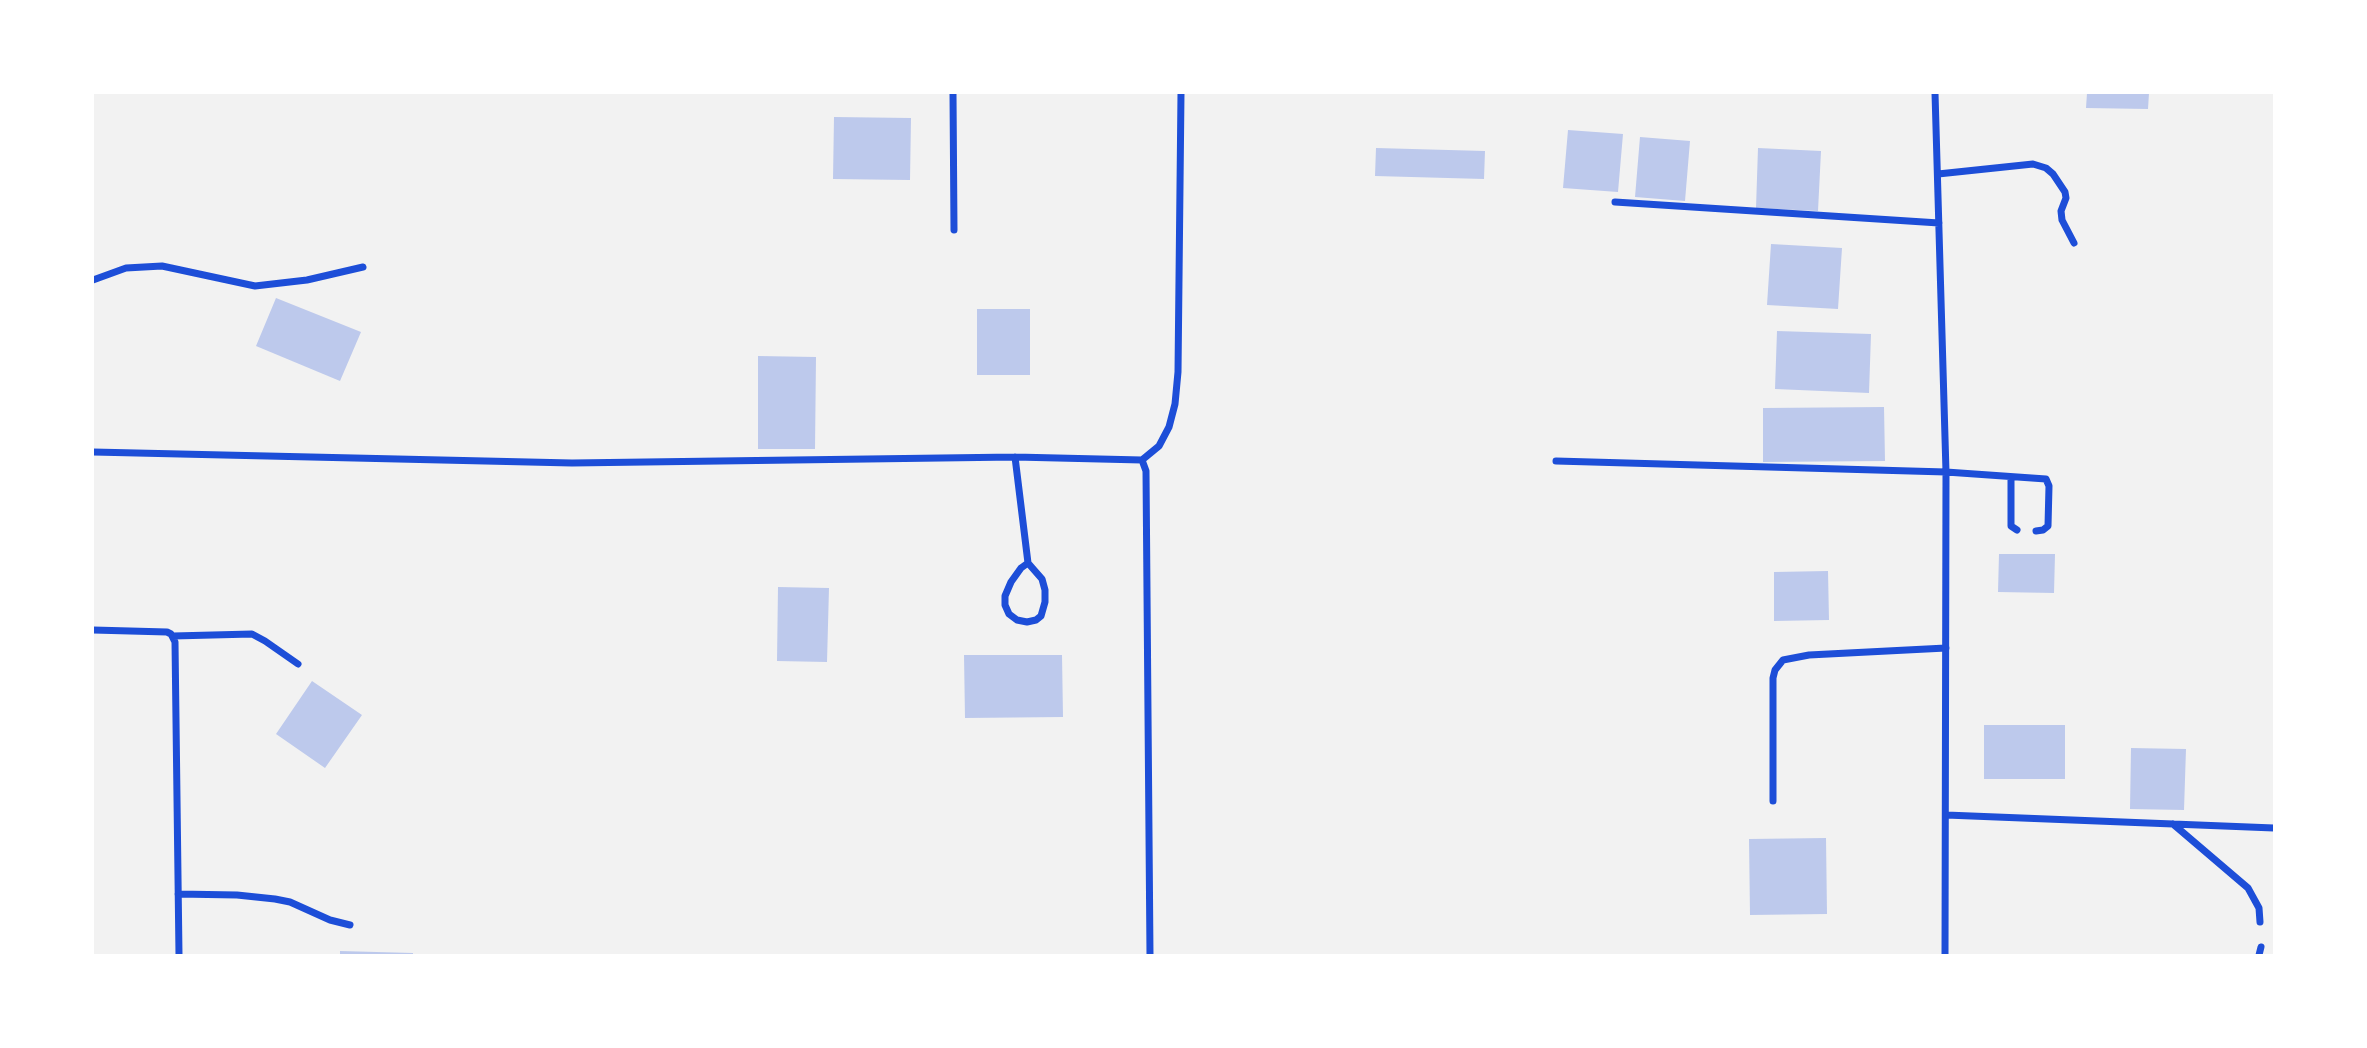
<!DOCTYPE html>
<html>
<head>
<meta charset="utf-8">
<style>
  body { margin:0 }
  #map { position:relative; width:2367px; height:1048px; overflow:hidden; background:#f2f2f2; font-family:"Golos Text",sans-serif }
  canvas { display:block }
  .frame { position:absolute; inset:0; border:94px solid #fff; pointer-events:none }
</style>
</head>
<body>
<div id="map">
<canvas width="2367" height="1048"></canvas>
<div class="frame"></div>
</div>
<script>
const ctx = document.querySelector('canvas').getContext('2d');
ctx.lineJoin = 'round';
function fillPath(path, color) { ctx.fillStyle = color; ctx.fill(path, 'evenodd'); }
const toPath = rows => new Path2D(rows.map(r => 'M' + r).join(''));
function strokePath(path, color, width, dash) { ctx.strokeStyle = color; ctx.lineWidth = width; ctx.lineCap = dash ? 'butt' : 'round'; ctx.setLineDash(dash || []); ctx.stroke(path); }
const building = toPath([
  [2087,93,2149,93,2148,109,2086,108],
  [834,117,911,118,910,180,833,179],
  [1568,130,1623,134,1618,192,1563,188],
  [1640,137,1690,141,1685,201,1635,197],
  [1376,148,1485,151,1484,179,1375,176],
  [1758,148,1821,151,1818,211,1756,208],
  [1771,244,1842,248,1838,309,1767,305],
  [276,298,361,332,340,381,256,346],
  [977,309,1030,309,1030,375,977,375],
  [1777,331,1871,334,1869,393,1775,389],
  [758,356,816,357,815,449,758,449],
  [1884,407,1885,461,1763,462,1763,408],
  [1999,554,2055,554,2054,593,1998,592],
  [1828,571,1829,620,1774,621,1774,572],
  [778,587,829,588,827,662,777,661],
  [964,655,1062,655,1063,717,965,718],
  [312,681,362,715,325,768,276,734],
  [1984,725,2065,725,2065,779,1984,779],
  [2131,748,2186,749,2184,810,2130,809],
  [1826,838,1827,914,1750,915,1749,839],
  [340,951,413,953,413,955,340,955]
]);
const minor = toPath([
  [953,93,954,230],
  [1935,93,1946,472,1945,955],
  [1938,174,2033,164,2046,168,2053,174,2065,192,2066,198,2061,211,2062,220,2074,243],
  [1615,202,1939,223],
  [93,280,126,268,162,266,255,286,307,280,363,267],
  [93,452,572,463,1015,457,1142,460,1159,446,1169,427,1175,404,1178,372,1181,93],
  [1015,457,1028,563,1042,579,1045,590,1045,602,1041,616,1036,620,1027,622,1017,620,1009,614,1005,605,1005,596,1011,582,1021,568,1028,563],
  [1142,460,1146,471,1150,955],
  [1556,461,1946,472,2046,479,2049,486,2048,526,2043,530,2036,531],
  [2011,477,2011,526,2017,530],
  [93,630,167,632,171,634,175,642,179,955],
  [173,636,252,634,265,641,298,664],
  [1773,801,1773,678,1775,670,1783,660,1809,655,1946,648],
  [1946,815,2274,828],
  [2173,824,2248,888,2259,908,2260,922],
  [178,894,237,895,275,899,290,902,330,920,350,925],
  [2259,955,2261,947]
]);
fillPath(building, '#bdc9ec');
strokePath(minor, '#1d4ed8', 7);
</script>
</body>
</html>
